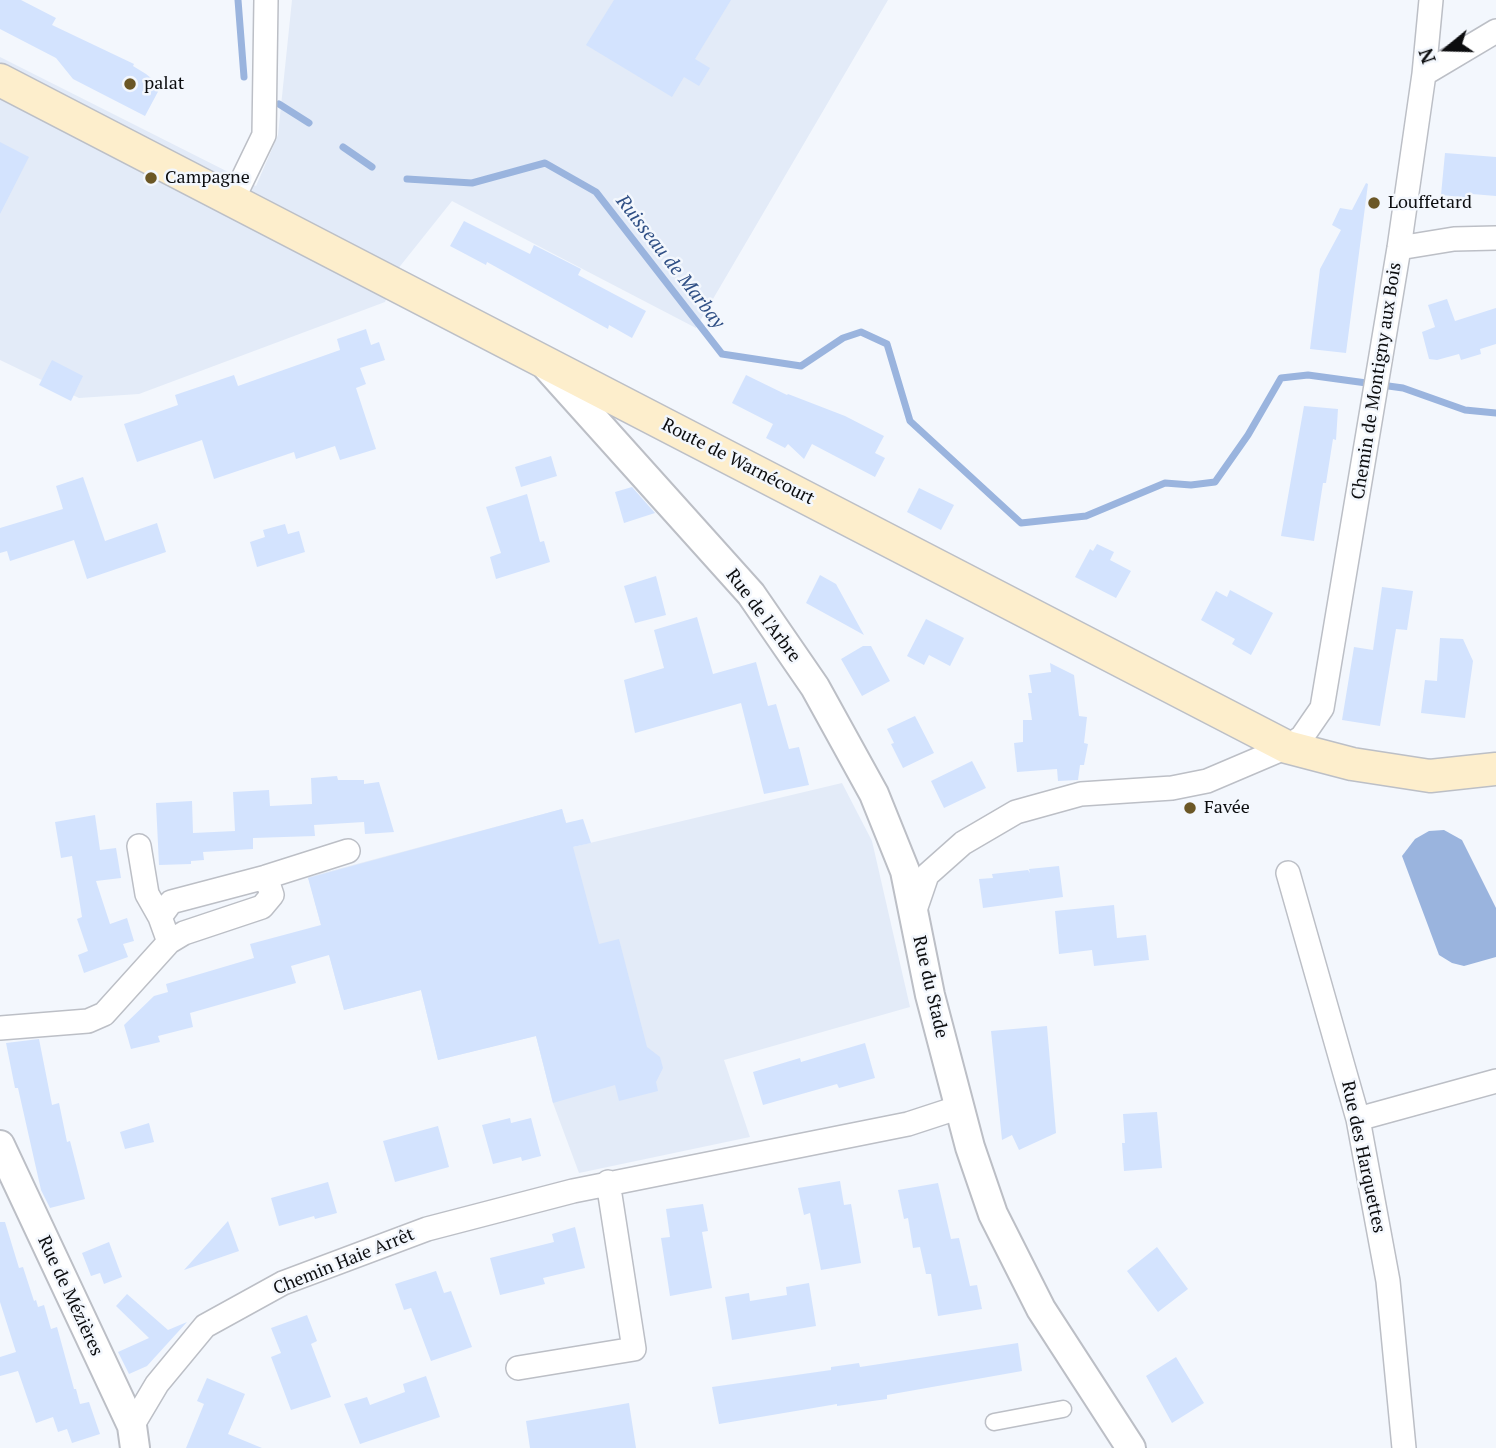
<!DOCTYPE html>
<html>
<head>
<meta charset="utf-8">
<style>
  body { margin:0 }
  #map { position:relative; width:1496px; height:1448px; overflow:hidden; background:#f3f7fd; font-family:"PT Serif",serif }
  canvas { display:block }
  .north { position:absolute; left:1412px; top:14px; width:70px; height:70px; -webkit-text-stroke:5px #f3f7fd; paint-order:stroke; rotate:251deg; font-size:19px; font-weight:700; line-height:28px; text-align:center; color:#0c0d0f }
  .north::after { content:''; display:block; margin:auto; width:24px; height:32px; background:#0c0d0f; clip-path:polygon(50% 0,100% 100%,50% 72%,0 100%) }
</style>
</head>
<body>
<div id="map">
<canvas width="1496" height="1448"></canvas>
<div class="north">N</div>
</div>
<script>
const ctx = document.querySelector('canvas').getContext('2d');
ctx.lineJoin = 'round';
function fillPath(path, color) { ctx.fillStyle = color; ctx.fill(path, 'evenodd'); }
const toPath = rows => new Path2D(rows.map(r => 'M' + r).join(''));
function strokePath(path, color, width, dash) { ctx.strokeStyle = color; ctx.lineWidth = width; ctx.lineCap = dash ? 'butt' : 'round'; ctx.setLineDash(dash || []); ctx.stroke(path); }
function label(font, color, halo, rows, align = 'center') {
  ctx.font = font + ' "PT Serif",serif'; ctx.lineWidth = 5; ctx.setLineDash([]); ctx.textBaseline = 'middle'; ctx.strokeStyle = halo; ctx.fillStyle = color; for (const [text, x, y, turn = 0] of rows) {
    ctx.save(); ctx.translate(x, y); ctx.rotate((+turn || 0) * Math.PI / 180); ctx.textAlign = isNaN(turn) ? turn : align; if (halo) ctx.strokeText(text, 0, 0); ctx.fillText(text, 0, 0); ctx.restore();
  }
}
const built = toPath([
  [292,0,888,0,696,328,452,201,397,270,385,302,139,394,79,398,0,360,0,57,256,186,278,135],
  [842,783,872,841,910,1007,724,1060,750,1137,579,1173,553,1103,536,1036,438,1060,421,990,344,1010,308,877,562,809,573,847]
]);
const water = toPath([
  [1444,830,1462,840,1496,908,1496,957,1464,966,1452,963,1439,955,1402,856,1415,839,1429,831]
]);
const stream = toPath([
  [238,0,244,77],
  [279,104,309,123],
  [343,147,372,167],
  [407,179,472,183,545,163,596,192,722,354,801,366,843,338,861,332,887,344,910,421,1021,523,1086,516,1165,483,1191,485,1215,482,1248,435,1281,378,1308,375,1403,388,1465,410,1496,413]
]);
const building = toPath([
  [0,0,21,0,56,18,52,25,134,64,133,66,146,74,161,86,145,116,73,79,56,58,0,29],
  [614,0,731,0,695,59,710,68,699,86,684,77,672,97,586,45],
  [0,142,29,157,0,214],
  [1445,153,1496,157,1496,196,1472,194,1472,198,1441,195],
  [1366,183,1368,184,1346,353,1310,349,1320,269,1341,230,1332,225,1340,208,1352,210],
  [464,221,530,254,534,245,581,269,578,275,646,311,632,338,609,325,608,329,487,262,486,265,450,246],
  [1447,299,1455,321,1496,308,1496,344,1480,349,1481,354,1461,360,1459,354,1437,360,1429,359,1422,332,1435,327,1428,305],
  [366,329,371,345,379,342,385,360,360,368,366,384,356,388,376,449,340,460,335,446,296,459,294,452,214,479,202,440,137,462,124,424,178,405,175,395,234,375,238,386,340,350,337,339],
  [52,360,83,376,71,401,39,385],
  [746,375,787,395,788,394,845,416,884,436,875,453,885,458,875,477,812,444,804,459,788,444,785,448,766,438,773,424,732,403],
  [1304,406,1338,409,1336,440,1333,439,1326,483,1323,483,1314,541,1281,536],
  [551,456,557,476,521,487,515,467],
  [83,477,105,541,157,523,166,552,87,579,74,540,10,561,7,551,0,553,0,528,63,509,56,486],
  [632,487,655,513,624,523,615,492],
  [919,488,954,505,941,530,907,512],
  [527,494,540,542,544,541,550,562,496,579,490,557,501,553,486,507],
  [285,524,288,534,299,531,305,552,257,567,250,542,265,537,263,530],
  [1097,544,1114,552,1110,560,1131,571,1116,598,1075,577,1090,549,1093,551],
  [820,575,836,584,864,635,806,603],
  [656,576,666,615,635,623,624,586],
  [1382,587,1413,591,1407,630,1396,629,1380,726,1342,720,1354,647,1373,650],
  [1230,590,1273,613,1251,655,1232,644,1235,639,1201,620,1216,591,1227,597],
  [697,617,713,674,756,662,768,706,776,704,789,749,799,747,809,785,764,794,741,703,635,733,624,680,664,668,654,630],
  [926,619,964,638,950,666,929,655,924,665,907,656],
  [1440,638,1463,639,1473,661,1465,718,1421,713,1425,680,1437,681],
  [863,646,871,646,890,681,862,696,841,659],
  [1050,663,1074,675,1079,716,1087,717,1084,743,1088,744,1084,765,1080,765,1078,780,1058,781,1057,769,1017,772,1014,743,1023,742,1023,720,1032,720,1028,693,1032,693,1029,675,1051,672],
  [915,716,934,753,903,768,891,744,894,743,887,729],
  [972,761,986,788,944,808,931,781],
  [337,776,338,780,364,780,364,784,379,782,394,832,365,834,364,822,314,825,315,836,253,838,253,849,203,852,204,860,191,861,191,864,159,865,156,803,192,801,193,833,235,831,233,792,269,790,270,806,312,804,311,778],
  [562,809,566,823,583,819,591,843,573,847,599,944,619,939,647,1047,660,1057,663,1068,656,1082,658,1091,619,1101,615,1085,553,1103,536,1036,438,1060,421,990,344,1010,329,955,291,966,296,983,190,1013,193,1027,158,1036,160,1042,131,1049,124,1025,154,996,168,992,166,984,254,958,250,944,321,925,308,878],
  [95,815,100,850,116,848,121,878,96,881,110,924,127,918,134,941,123,944,128,957,84,973,78,955,88,951,77,919,82,917,72,856,61,858,55,822],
  [1059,866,1063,897,983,908,979,879,993,878,992,874,1028,870,1030,873,1029,869],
  [1114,905,1117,938,1146,935,1149,960,1094,966,1092,950,1059,954,1055,911],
  [1047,1026,1056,1133,1019,1150,1012,1135,1002,1140,991,1031],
  [39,1039,52,1105,59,1103,67,1142,70,1141,85,1199,50,1208,41,1190,18,1088,15,1088,6,1043],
  [865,1043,875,1078,839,1088,837,1084,763,1105,753,1072,800,1058,801,1062],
  [1157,1112,1162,1168,1124,1171,1122,1143,1125,1143,1123,1114],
  [510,1118,511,1123,531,1118,541,1156,522,1161,521,1157,493,1164,482,1125],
  [149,1123,154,1142,125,1149,120,1132],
  [438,1126,449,1167,395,1182,383,1141],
  [840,1181,844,1205,851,1204,861,1263,821,1270,810,1213,804,1215,798,1188],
  [328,1182,337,1213,315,1219,314,1216,279,1226,271,1198],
  [938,1183,951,1239,959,1238,970,1286,977,1285,982,1309,938,1316,931,1274,926,1274,920,1247,913,1248,908,1218,904,1219,898,1190],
  [703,1204,708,1231,702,1232,712,1288,670,1296,661,1238,670,1237,666,1209],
  [228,1221,239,1251,184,1270],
  [0,1222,5,1222,19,1268,23,1267,34,1301,36,1300,38,1307,44,1305,51,1329,57,1327,74,1389,76,1389,80,1404,89,1402,100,1434,72,1443,67,1429,58,1432,53,1417,36,1423,18,1371,0,1376,0,1357,16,1352,0,1302],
  [575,1227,585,1268,543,1278,545,1284,500,1295,490,1258,554,1242,552,1234],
  [109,1242,122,1277,104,1284,100,1273,91,1276,82,1253],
  [1157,1247,1188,1289,1158,1312,1127,1271],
  [436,1271,444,1293,451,1291,472,1347,431,1361,411,1308,404,1310,395,1284],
  [809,1283,816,1326,732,1340,725,1297,749,1293,750,1301,787,1295,786,1287],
  [127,1294,168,1330,187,1322,147,1366,129,1374,118,1352,149,1338,116,1306],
  [307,1315,317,1341,311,1344,331,1397,291,1410,271,1357,281,1353,271,1328],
  [1018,1343,1022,1371,887,1395,887,1399,837,1406,837,1404,719,1424,712,1387,831,1370,831,1367,859,1363,860,1367],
  [1176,1357,1204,1403,1172,1423,1146,1376],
  [426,1376,440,1417,360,1444,344,1404,367,1397,370,1405,405,1392,403,1384],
  [207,1378,245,1394,228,1434,262,1448,186,1448,204,1404,197,1401],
  [629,1403,636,1448,530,1448,526,1421]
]);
const pedestrian = toPath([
  [994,1422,1063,1409]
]);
const minor = toPath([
  [1424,74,1496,31],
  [232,201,264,135,266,0],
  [1399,248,1454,239,1496,238],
  [139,846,147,894,160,917],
  [1288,873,1358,1119,1388,1281,1404,1448],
  [914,913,927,875,963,843,1016,812,1081,794,1172,788,1207,781,1287,747,1302,737,1322,708,1399,248,1424,74,1431,0],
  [169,942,160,917,171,902,266,877,348,851],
  [0,1028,88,1021,104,1014,169,942,184,933,262,907,272,895,266,877],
  [1358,1119,1496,1081],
  [518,1368,634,1349,608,1182],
  [132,1426,157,1384,205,1326,283,1283,427,1229,573,1191,908,1124,960,1107]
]);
const tertiary = toPath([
  [547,367,751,594,815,687,874,794,905,871,930,995,970,1147,993,1214,1041,1309,1131,1448],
  [0,1145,132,1426,135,1448]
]);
const secondary = toPath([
  [0,80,1287,747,1352,764,1430,776,1496,769]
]);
const markers = [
  [130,84,7,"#6b5726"],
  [151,178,7,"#6b5726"],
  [1374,203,7,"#6b5726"],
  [1190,808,7,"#6b5726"]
];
const poiNames = [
  ["palat",144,84],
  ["Campagne",165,178],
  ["Louffetard",1388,203],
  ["Favée",1204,808]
];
const streetNames = [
  ["Chemin de Montigny aux Bois",1377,381,-81],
  ["Route de Warnécourt",738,462,27],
  ["Rue de l'Arbre",763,616,53],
  ["Rue du Stade",930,987,77],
  ["Rue des Harquettes",1363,1157,78],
  ["Chemin Haie Arrêt",344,1262,-22],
  ["Rue de Mézières",70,1296,65]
];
const waterNames = [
  ["Ruisseau de Marbay",670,262,52]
];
fillPath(built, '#e3ebf8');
fillPath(water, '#9ab4de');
strokePath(stream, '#9ab4de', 7);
fillPath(building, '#d3e3fe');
strokePath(pedestrian, '#bcbfc6', 19);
strokePath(minor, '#bcbfc6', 26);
strokePath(tertiary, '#bcbfc6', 32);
strokePath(secondary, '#bcbfc6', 35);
strokePath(pedestrian, '#fff', 16);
strokePath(minor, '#fff', 23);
strokePath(tertiary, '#fff', 28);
strokePath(secondary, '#fdeecc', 32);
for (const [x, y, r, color] of markers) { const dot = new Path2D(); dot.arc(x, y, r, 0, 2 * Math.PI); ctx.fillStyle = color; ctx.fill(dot); strokePath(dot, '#f3f7fd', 2.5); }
label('18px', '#0c0d0f', '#f3f7fd', poiNames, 'left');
label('18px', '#0c0d0f', '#f3f7fd', streetNames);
label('italic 19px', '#2e4e84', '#f3f7fd', waterNames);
</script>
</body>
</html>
